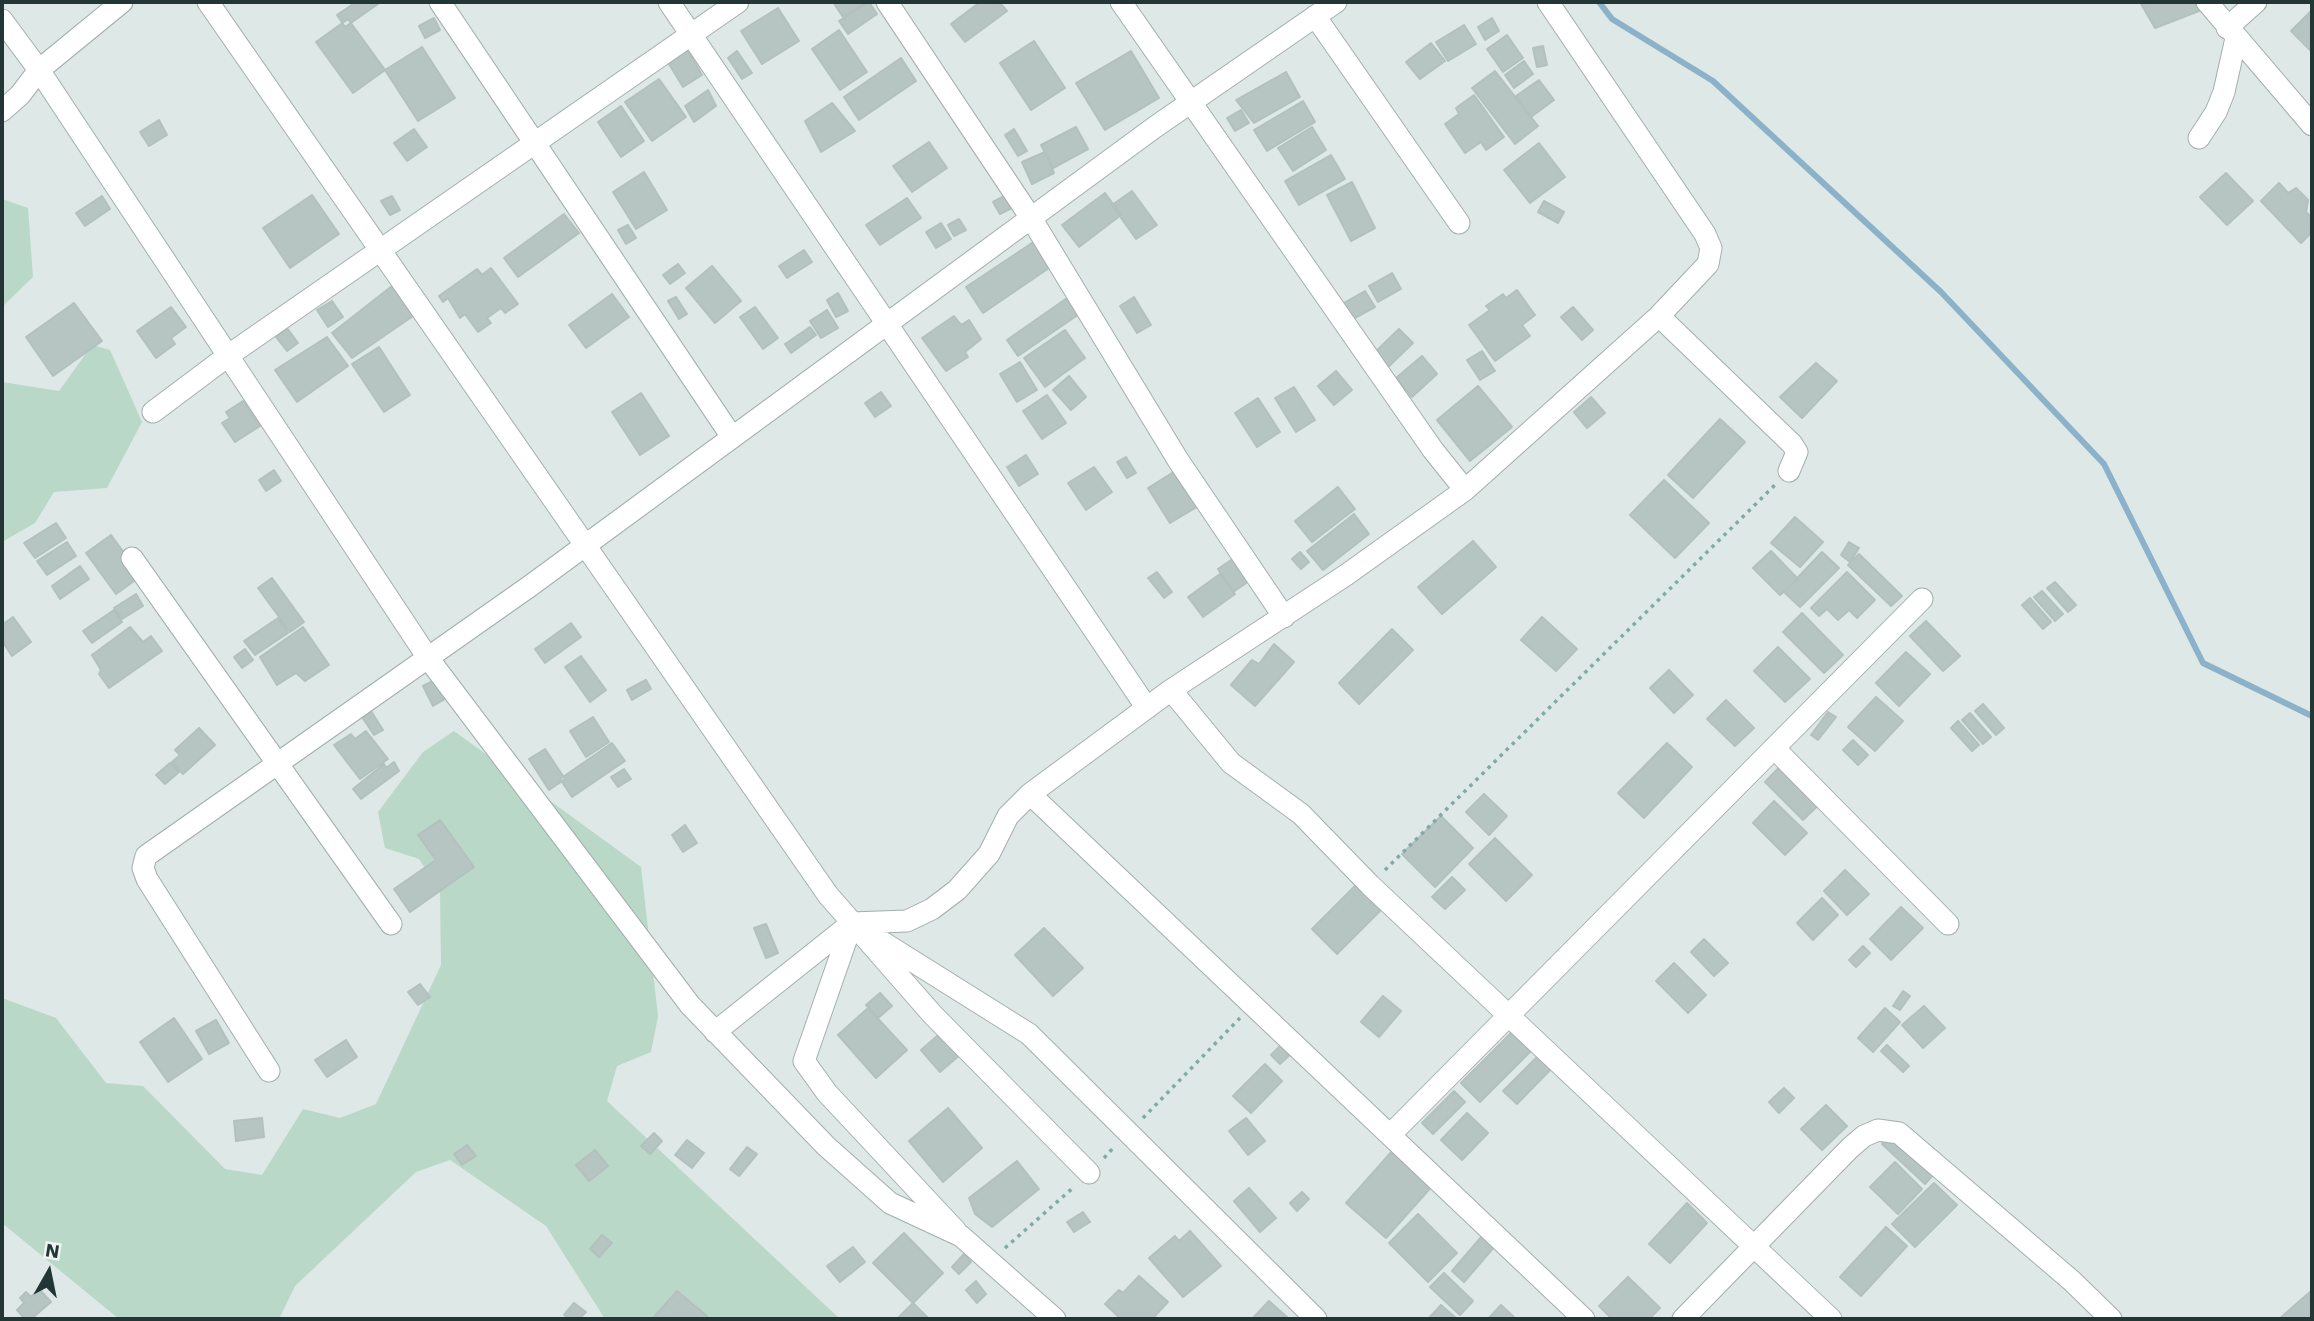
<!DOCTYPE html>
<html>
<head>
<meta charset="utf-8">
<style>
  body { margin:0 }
  #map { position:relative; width:2314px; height:1321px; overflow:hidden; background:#dee8e6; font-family:"Work Sans",sans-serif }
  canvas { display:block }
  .frame { position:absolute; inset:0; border:4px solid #213635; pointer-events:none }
  .north { position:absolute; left:14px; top:1237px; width:70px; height:70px; -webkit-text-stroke:5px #eef5f3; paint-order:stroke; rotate:9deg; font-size:19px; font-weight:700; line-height:28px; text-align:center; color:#213635 }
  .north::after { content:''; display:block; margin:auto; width:24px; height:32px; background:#213635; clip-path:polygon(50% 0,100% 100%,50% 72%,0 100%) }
</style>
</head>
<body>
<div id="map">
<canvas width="2314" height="1321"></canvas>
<div class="frame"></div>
<div class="north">N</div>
</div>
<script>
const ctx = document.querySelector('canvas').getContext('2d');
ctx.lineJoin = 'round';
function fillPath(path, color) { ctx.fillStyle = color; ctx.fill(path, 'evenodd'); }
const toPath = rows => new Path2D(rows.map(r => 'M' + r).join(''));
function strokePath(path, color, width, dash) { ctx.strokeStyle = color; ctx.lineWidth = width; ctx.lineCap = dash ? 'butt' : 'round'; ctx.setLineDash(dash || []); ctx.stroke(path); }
const green = toPath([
  [2,199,28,208,33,277,2,307],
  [92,345,110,350,142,422,107,488,54,492,35,523,2,542,2,382,59,391],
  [454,731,641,867,658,1016,651,1052,617,1066,607,1101,840,1319,605,1319,546,1226,450,1160,416,1172,295,1286,279,1319,119,1319,2,1223,2,998,56,1018,106,1083,143,1086,225,1169,262,1175,303,1109,340,1118,376,1104,441,965,440,891,419,859,385,848,378,812,423,752]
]);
const stream = toPath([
  [1599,2,1612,19,1713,81,1941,292,2104,464,2203,663,2312,716]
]);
const building = toPath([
  [356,2,378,4,345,27,337,15,356,2],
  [833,2,863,2,864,4,843,17,833,2],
  [869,2,877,14,848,34,839,21,869,2],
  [980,2,999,2,1007,11,965,42,951,24,980,2],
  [2140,2,2194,2,2199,11,2155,28,2140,2],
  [778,8,799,41,762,64,741,31,778,8],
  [2312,10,2312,50,2311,51,2291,31,2312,10],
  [434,18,440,30,425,38,419,26,434,18],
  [1492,18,1499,31,1485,40,1478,27,1492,18],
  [348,19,385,70,353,93,316,42,348,19],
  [1464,25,1476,44,1448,61,1436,42,1464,25],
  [839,30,867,72,840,90,812,49,839,30],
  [1507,35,1523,58,1503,72,1487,49,1507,35],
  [1034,41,1065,88,1031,110,1000,63,1034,41],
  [1431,43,1445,61,1420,79,1406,62,1431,43],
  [1543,46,1547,65,1537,67,1533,48,1543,46],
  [422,47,455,98,418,121,385,70,422,47],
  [686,47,702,75,683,87,666,59,686,47],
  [737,51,752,73,742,79,728,58,737,51],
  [1131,51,1159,98,1105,130,1076,83,1131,51],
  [901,58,916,81,859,120,844,97,901,58],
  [1524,61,1533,74,1514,88,1505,75,1524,61],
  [1495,71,1538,126,1515,144,1472,88,1495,71],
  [1286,72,1300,97,1254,123,1236,100,1286,72],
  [659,79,686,117,652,141,625,102,659,79],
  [1539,80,1554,100,1531,117,1516,96,1539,80],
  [708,90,716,106,694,122,685,106,708,90],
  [1474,95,1504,137,1486,150,1481,142,1465,153,1445,124,1459,114,1456,108,1474,95],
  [1303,101,1315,122,1267,151,1254,130,1303,101],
  [832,103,855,131,821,152,805,121,832,103],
  [621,106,644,141,621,157,598,122,621,106],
  [1241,110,1249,123,1235,131,1227,118,1241,110],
  [159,120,167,135,149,146,140,132,159,120],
  [1076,127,1088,149,1053,168,1041,145,1076,127],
  [1312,127,1326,150,1293,171,1278,148,1312,127],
  [414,129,427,147,407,161,394,143,414,129],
  [1014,129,1027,151,1018,156,1005,135,1014,129],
  [929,142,947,168,912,192,893,166,929,142],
  [1539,143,1565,177,1530,203,1504,170,1539,143],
  [1045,152,1054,173,1032,184,1022,162,1045,152],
  [1331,155,1345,179,1299,205,1285,181,1331,155],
  [644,172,667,210,636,229,613,192,644,172],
  [2226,173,2253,201,2227,225,2200,197,2226,173],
  [1352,182,1375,228,1351,241,1327,195,1352,182],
  [2279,183,2288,193,2296,188,2308,200,2306,212,2312,218,2312,232,2301,243,2261,201,2279,183],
  [1132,191,1157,225,1136,239,1112,205,1132,191],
  [1010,193,1016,206,1000,214,993,202,1010,193],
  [1105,193,1121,215,1079,247,1062,225,1105,193],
  [312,195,339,234,290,268,263,228,312,195],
  [102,196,110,209,85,226,76,213,102,196],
  [392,196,400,210,390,215,381,201,392,196],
  [907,198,921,218,880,245,866,225,907,198],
  [1544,201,1564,212,1558,223,1538,212,1544,201],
  [564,214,579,233,518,277,504,258,564,214],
  [959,219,966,230,954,236,948,225,959,219],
  [941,223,951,239,936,248,926,232,941,223],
  [628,225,636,238,626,244,618,230,628,225],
  [1035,241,1052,266,983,313,966,287,1035,241],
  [804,250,812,262,787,278,779,266,804,250],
  [678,264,685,273,670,284,663,275,678,264],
  [712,266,741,301,715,323,686,288,712,266],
  [491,268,518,304,505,313,501,308,487,318,491,323,478,332,465,314,460,318,448,298,443,302,439,296,477,269,482,275,491,268],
  [1392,273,1401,289,1378,302,1369,286,1392,273],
  [392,286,413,316,352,358,332,333,392,286],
  [1517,290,1535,315,1522,325,1530,336,1495,361,1469,325,1490,310,1486,306,1503,294,1506,298,1517,290],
  [1365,291,1375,307,1351,320,1342,304,1365,291],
  [838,293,848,311,836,317,827,300,838,293],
  [612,294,629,317,586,348,569,325,612,294],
  [1070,296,1082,312,1018,356,1007,340,1070,296],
  [676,297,687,314,679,319,668,301,676,297],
  [1134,297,1151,325,1137,333,1120,306,1134,297],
  [332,301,343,317,328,327,317,310,332,301],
  [74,303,102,341,53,376,26,337,74,303],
  [171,307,186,327,171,338,175,344,156,358,137,331,171,307],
  [755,307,778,338,763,349,740,317,755,307],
  [1573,307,1593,330,1582,340,1561,317,1573,307],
  [827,310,838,328,821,338,810,321,827,310],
  [954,316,961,325,969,320,981,339,965,352,968,357,946,371,922,338,954,316],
  [810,327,816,335,791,353,785,344,810,327],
  [287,328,298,343,287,351,276,337,287,328],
  [1399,329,1413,343,1384,371,1370,357,1399,329],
  [1065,330,1085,358,1045,387,1024,358,1065,330],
  [327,337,348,366,297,402,275,370,327,337],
  [379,347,410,395,384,412,352,364,379,347],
  [1482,351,1495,371,1480,380,1467,360,1482,351],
  [1422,356,1437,374,1412,397,1396,378,1422,356],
  [1020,362,1037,390,1017,402,1000,374,1020,362],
  [1816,363,1837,381,1802,418,1780,397,1816,363],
  [1336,371,1352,390,1334,405,1318,386,1336,371],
  [1069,376,1086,397,1071,410,1053,390,1069,376],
  [1478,386,1512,427,1470,461,1437,420,1478,386],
  [1294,387,1315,420,1296,432,1275,398,1294,387],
  [881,392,891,406,875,417,865,403,881,392],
  [641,393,669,436,640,455,612,412,641,393],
  [1047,395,1066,423,1042,439,1023,411,1047,395],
  [1591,397,1605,413,1587,428,1574,412,1591,397],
  [1258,398,1280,432,1257,447,1235,413,1258,398],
  [243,401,260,426,235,442,222,423,230,418,226,412,243,401],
  [1720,419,1745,442,1693,498,1668,475,1720,419],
  [1026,455,1038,474,1019,486,1007,467,1026,455],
  [1126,457,1136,473,1127,478,1117,462,1126,457],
  [1094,467,1112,492,1086,510,1068,483,1094,467],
  [1180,468,1202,504,1170,523,1148,488,1180,468],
  [274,470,281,481,266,491,259,480,274,470],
  [1664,480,1709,523,1675,558,1630,515,1664,480],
  [1338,487,1355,509,1312,542,1295,521,1338,487],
  [1354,514,1369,534,1323,570,1307,551,1354,514],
  [1795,517,1823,542,1800,567,1771,543,1795,517],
  [56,523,66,538,35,558,24,543,56,523],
  [111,535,141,576,116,594,86,553,111,535],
  [1473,541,1496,567,1442,614,1418,587,1473,541],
  [67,542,76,556,47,575,37,561,67,542],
  [1849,542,1859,548,1850,562,1841,555,1849,542],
  [1249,548,1264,571,1233,592,1218,569,1249,548],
  [1771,551,1798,579,1780,595,1753,568,1771,551],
  [1300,552,1309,562,1301,569,1292,559,1300,552],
  [1822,552,1839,568,1800,607,1784,592,1822,552],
  [1859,554,1902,596,1891,606,1848,565,1859,554],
  [80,566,89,579,60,599,52,586,80,566],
  [1157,572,1172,592,1164,598,1148,578,1157,572],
  [1847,572,1875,600,1857,618,1849,610,1838,620,1827,609,1819,616,1811,608,1847,572],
  [1220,574,1235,594,1203,617,1188,597,1220,574],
  [272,578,304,622,290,632,258,588,272,578],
  [2055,582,2076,605,2068,612,2047,588,2055,582],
  [2042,591,2063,614,2055,621,2034,597,2042,591],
  [136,594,143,606,122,619,114,608,136,594],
  [2030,598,2051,622,2043,629,2022,605,2030,598],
  [114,610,122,622,92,643,83,631,114,610],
  [1802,613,1843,655,1824,673,1783,632,1802,613],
  [13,617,31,642,12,656,2,641,2,625,13,617],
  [1542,617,1577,649,1556,671,1521,640,1542,617],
  [278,618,288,633,255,655,244,641,278,618],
  [1926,621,1960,656,1943,671,1910,636,1926,621],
  [571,623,581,637,545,663,535,649,571,623],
  [130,627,143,642,151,636,162,651,109,688,99,674,101,670,92,655,130,627],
  [303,627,329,665,305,681,296,673,277,685,260,657,303,627],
  [1392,629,1413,650,1359,704,1339,683,1392,629],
  [1274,644,1294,662,1255,706,1231,685,1252,660,1259,664,1274,644],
  [1778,647,1810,679,1785,702,1754,671,1778,647],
  [245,649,253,660,242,668,234,657,245,649],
  [1906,652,1930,674,1899,706,1876,683,1906,652],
  [581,656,606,690,590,702,565,667,581,656],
  [1669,670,1693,695,1674,713,1650,688,1669,670],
  [435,680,445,699,433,706,423,686,435,680],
  [646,680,651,689,632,700,627,690,646,680],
  [1876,697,1903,721,1875,751,1848,727,1876,697],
  [1726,700,1754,728,1735,746,1707,719,1726,700],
  [1983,704,2004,728,1996,735,1975,711,1983,704],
  [371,711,383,730,374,735,362,717,371,711],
  [1828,712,1836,717,1818,740,1811,735,1828,712],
  [1970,713,1991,737,1983,744,1962,720,1970,713],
  [593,717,609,742,586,757,570,731,593,717],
  [1958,721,1979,745,1972,751,1951,728,1958,721],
  [199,728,215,745,183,774,172,762,180,755,175,750,199,728],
  [366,731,388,759,360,779,334,745,351,734,355,739,366,731],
  [1853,740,1868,755,1858,765,1843,750,1853,740],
  [612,743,625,761,572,797,560,779,612,743],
  [1667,743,1692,767,1644,818,1618,793,1667,743],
  [545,749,565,779,549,790,529,759,545,749],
  [1793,753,1832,792,1803,820,1765,782,1793,753],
  [394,762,399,771,361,799,353,789,384,764,386,768,394,762],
  [170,763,179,772,165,784,156,775,170,763],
  [624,769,631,779,618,787,611,777,624,769],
  [1484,794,1507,816,1489,835,1466,812,1484,794],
  [1774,801,1807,833,1785,855,1753,823,1774,801],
  [1441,816,1473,848,1435,887,1402,854,1441,816],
  [440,820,474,867,410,912,394,889,436,860,418,835,440,820],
  [685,825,697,843,683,852,672,835,685,825],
  [1495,838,1532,875,1506,901,1469,864,1495,838],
  [1845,870,1869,894,1847,915,1824,891,1845,870],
  [1452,877,1465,890,1445,909,1432,897,1452,877],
  [1361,880,1386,905,1337,954,1312,929,1361,880],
  [1822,898,1838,915,1813,940,1797,923,1822,898],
  [1901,907,1923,928,1891,960,1870,939,1901,907],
  [766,924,778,953,766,958,754,928,766,924],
  [1044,928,1083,968,1053,996,1015,955,1044,928],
  [1704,939,1728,963,1714,976,1691,952,1704,939],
  [1863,946,1870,953,1856,967,1849,960,1863,946],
  [1674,963,1706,995,1688,1013,1656,981,1674,963],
  [420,984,430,997,418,1005,408,992,420,984],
  [1903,991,1910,996,1900,1010,1893,1006,1903,991],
  [880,993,892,1006,878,1018,866,1005,880,993],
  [1383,996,1401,1011,1379,1037,1361,1022,1383,996],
  [1924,1006,1945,1028,1923,1048,1902,1025,1924,1006],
  [868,1008,907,1050,876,1078,838,1035,868,1008],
  [1885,1008,1900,1022,1873,1052,1858,1038,1885,1008],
  [174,1018,202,1059,168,1082,140,1042,174,1018],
  [216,1020,229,1043,209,1054,196,1031,216,1020],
  [1515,1029,1534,1048,1480,1102,1461,1083,1515,1029],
  [943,1031,961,1054,940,1072,921,1050,943,1031],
  [346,1040,357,1057,327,1077,315,1060,346,1040],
  [1286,1040,1296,1049,1280,1064,1271,1055,1286,1040],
  [1887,1045,1909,1066,1903,1072,1881,1051,1887,1045],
  [1540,1054,1553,1067,1517,1104,1503,1091,1540,1054],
  [1265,1064,1282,1081,1251,1113,1233,1096,1265,1064],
  [1784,1088,1794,1098,1779,1113,1769,1102,1784,1088],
  [1454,1091,1465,1102,1433,1134,1422,1123,1454,1091],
  [1826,1105,1847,1126,1822,1150,1801,1129,1826,1105],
  [948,1108,982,1148,943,1182,909,1141,948,1108],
  [1467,1113,1488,1133,1462,1160,1441,1140,1467,1113],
  [262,1118,264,1137,236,1141,234,1121,262,1118],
  [1246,1118,1265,1141,1248,1155,1229,1131,1246,1118],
  [1898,1127,1941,1166,1925,1184,1882,1144,1898,1127],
  [654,1133,662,1141,650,1154,641,1146,654,1133],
  [687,1140,704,1153,692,1168,675,1155,687,1140],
  [467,1145,476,1156,462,1165,454,1154,467,1145],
  [747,1147,757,1154,739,1176,730,1169,747,1147],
  [1394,1149,1434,1184,1386,1238,1346,1203,1394,1149],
  [595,1150,608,1166,589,1181,576,1165,595,1150],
  [1017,1161,1039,1189,992,1227,975,1214,969,1198,1017,1161],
  [1895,1162,1922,1189,1898,1214,1870,1187,1895,1162],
  [1934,1183,1957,1205,1915,1247,1892,1224,1934,1183],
  [1249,1188,1276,1218,1260,1232,1234,1201,1249,1188],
  [1302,1192,1309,1199,1297,1211,1290,1203,1302,1192],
  [1687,1203,1707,1223,1670,1263,1649,1244,1687,1203],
  [1083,1212,1090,1222,1074,1232,1067,1222,1083,1212],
  [1418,1214,1457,1253,1428,1282,1389,1243,1418,1214],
  [1886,1227,1907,1246,1861,1296,1840,1277,1886,1227],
  [1190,1231,1221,1266,1183,1297,1149,1258,1175,1236,1179,1241,1190,1231],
  [904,1233,943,1273,913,1303,873,1263,904,1233],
  [602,1235,612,1243,599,1257,590,1249,602,1235],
  [1483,1235,1495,1246,1464,1282,1452,1271,1483,1235],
  [853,1247,865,1262,840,1282,827,1266,853,1247],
  [964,1254,971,1262,959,1274,952,1267,964,1254],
  [1444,1273,1473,1301,1460,1315,1430,1287,1444,1273],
  [1139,1276,1168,1302,1152,1319,1121,1319,1105,1304,1119,1290,1123,1293,1139,1276],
  [1628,1277,1660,1308,1649,1319,1612,1319,1599,1306,1628,1277],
  [976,1281,986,1294,977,1303,966,1290,976,1281],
  [39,1289,51,1302,31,1319,25,1319,17,1310,24,1303,20,1298,26,1292,31,1297,39,1289],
  [677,1291,707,1316,705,1319,654,1317,677,1291],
  [2310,1292,2312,1315,2307,1319,2279,1319,2310,1292],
  [1269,1301,1289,1319,1252,1319,1269,1301],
  [574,1303,586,1312,579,1319,570,1319,564,1315,574,1303],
  [913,1303,929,1319,897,1319,913,1303],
  [1441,1305,1457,1319,1428,1319,1441,1305],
  [1501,1305,1516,1319,1488,1319,1501,1305]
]);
const path = toPath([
  [1385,870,1775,485],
  [1143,1118,1240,1018],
  [1104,1158,1115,1146],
  [1005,1248,1075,1186]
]);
const minor = toPath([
  [208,2,828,895,932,1014,1089,1173],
  [440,2,732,437],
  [669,2,1147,708],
  [887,2,1031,218,1178,460,1284,617],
  [1121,2,1433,450,1465,490],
  [2207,2,2312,125],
  [1315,16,1459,223],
  [2,20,39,70,428,658,690,1005,826,1146,890,1203,961,1236,1055,1319],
  [2227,28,2256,2],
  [2,111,20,95,39,70,122,2],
  [2199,138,2216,112,2224,92,2236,38],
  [1659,316,1792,444,1797,452,1789,471],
  [153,412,229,355,738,2],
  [132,558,391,924],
  [1171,690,1231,763,1301,814,1370,885,1831,1319],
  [1774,748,1948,924],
  [1030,794,1584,1319],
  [715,1032,852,923,907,921,932,909,957,890,989,854,1008,816,1030,794,1171,690,1346,575,1465,490,1659,316,1708,264,1711,248,1705,234,1548,2],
  [269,1071,147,879,143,868,146,856,530,586,1155,127,1336,2],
  [1390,1135,1922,599],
  [956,1231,827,1093,804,1061,852,923,1029,1034,1316,1319],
  [1683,1319,1850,1148,1864,1136,1878,1130,1899,1133,2072,1281,2111,1319]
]);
fillPath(green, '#b9d8c8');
strokePath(stream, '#8bb2c8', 6);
fillPath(building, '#b7c5c2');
strokePath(building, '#b2c1be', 2);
strokePath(minor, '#a2afad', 23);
strokePath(path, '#82a9a5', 3.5, [3.5, 5]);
strokePath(minor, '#fff', 21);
</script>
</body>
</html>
